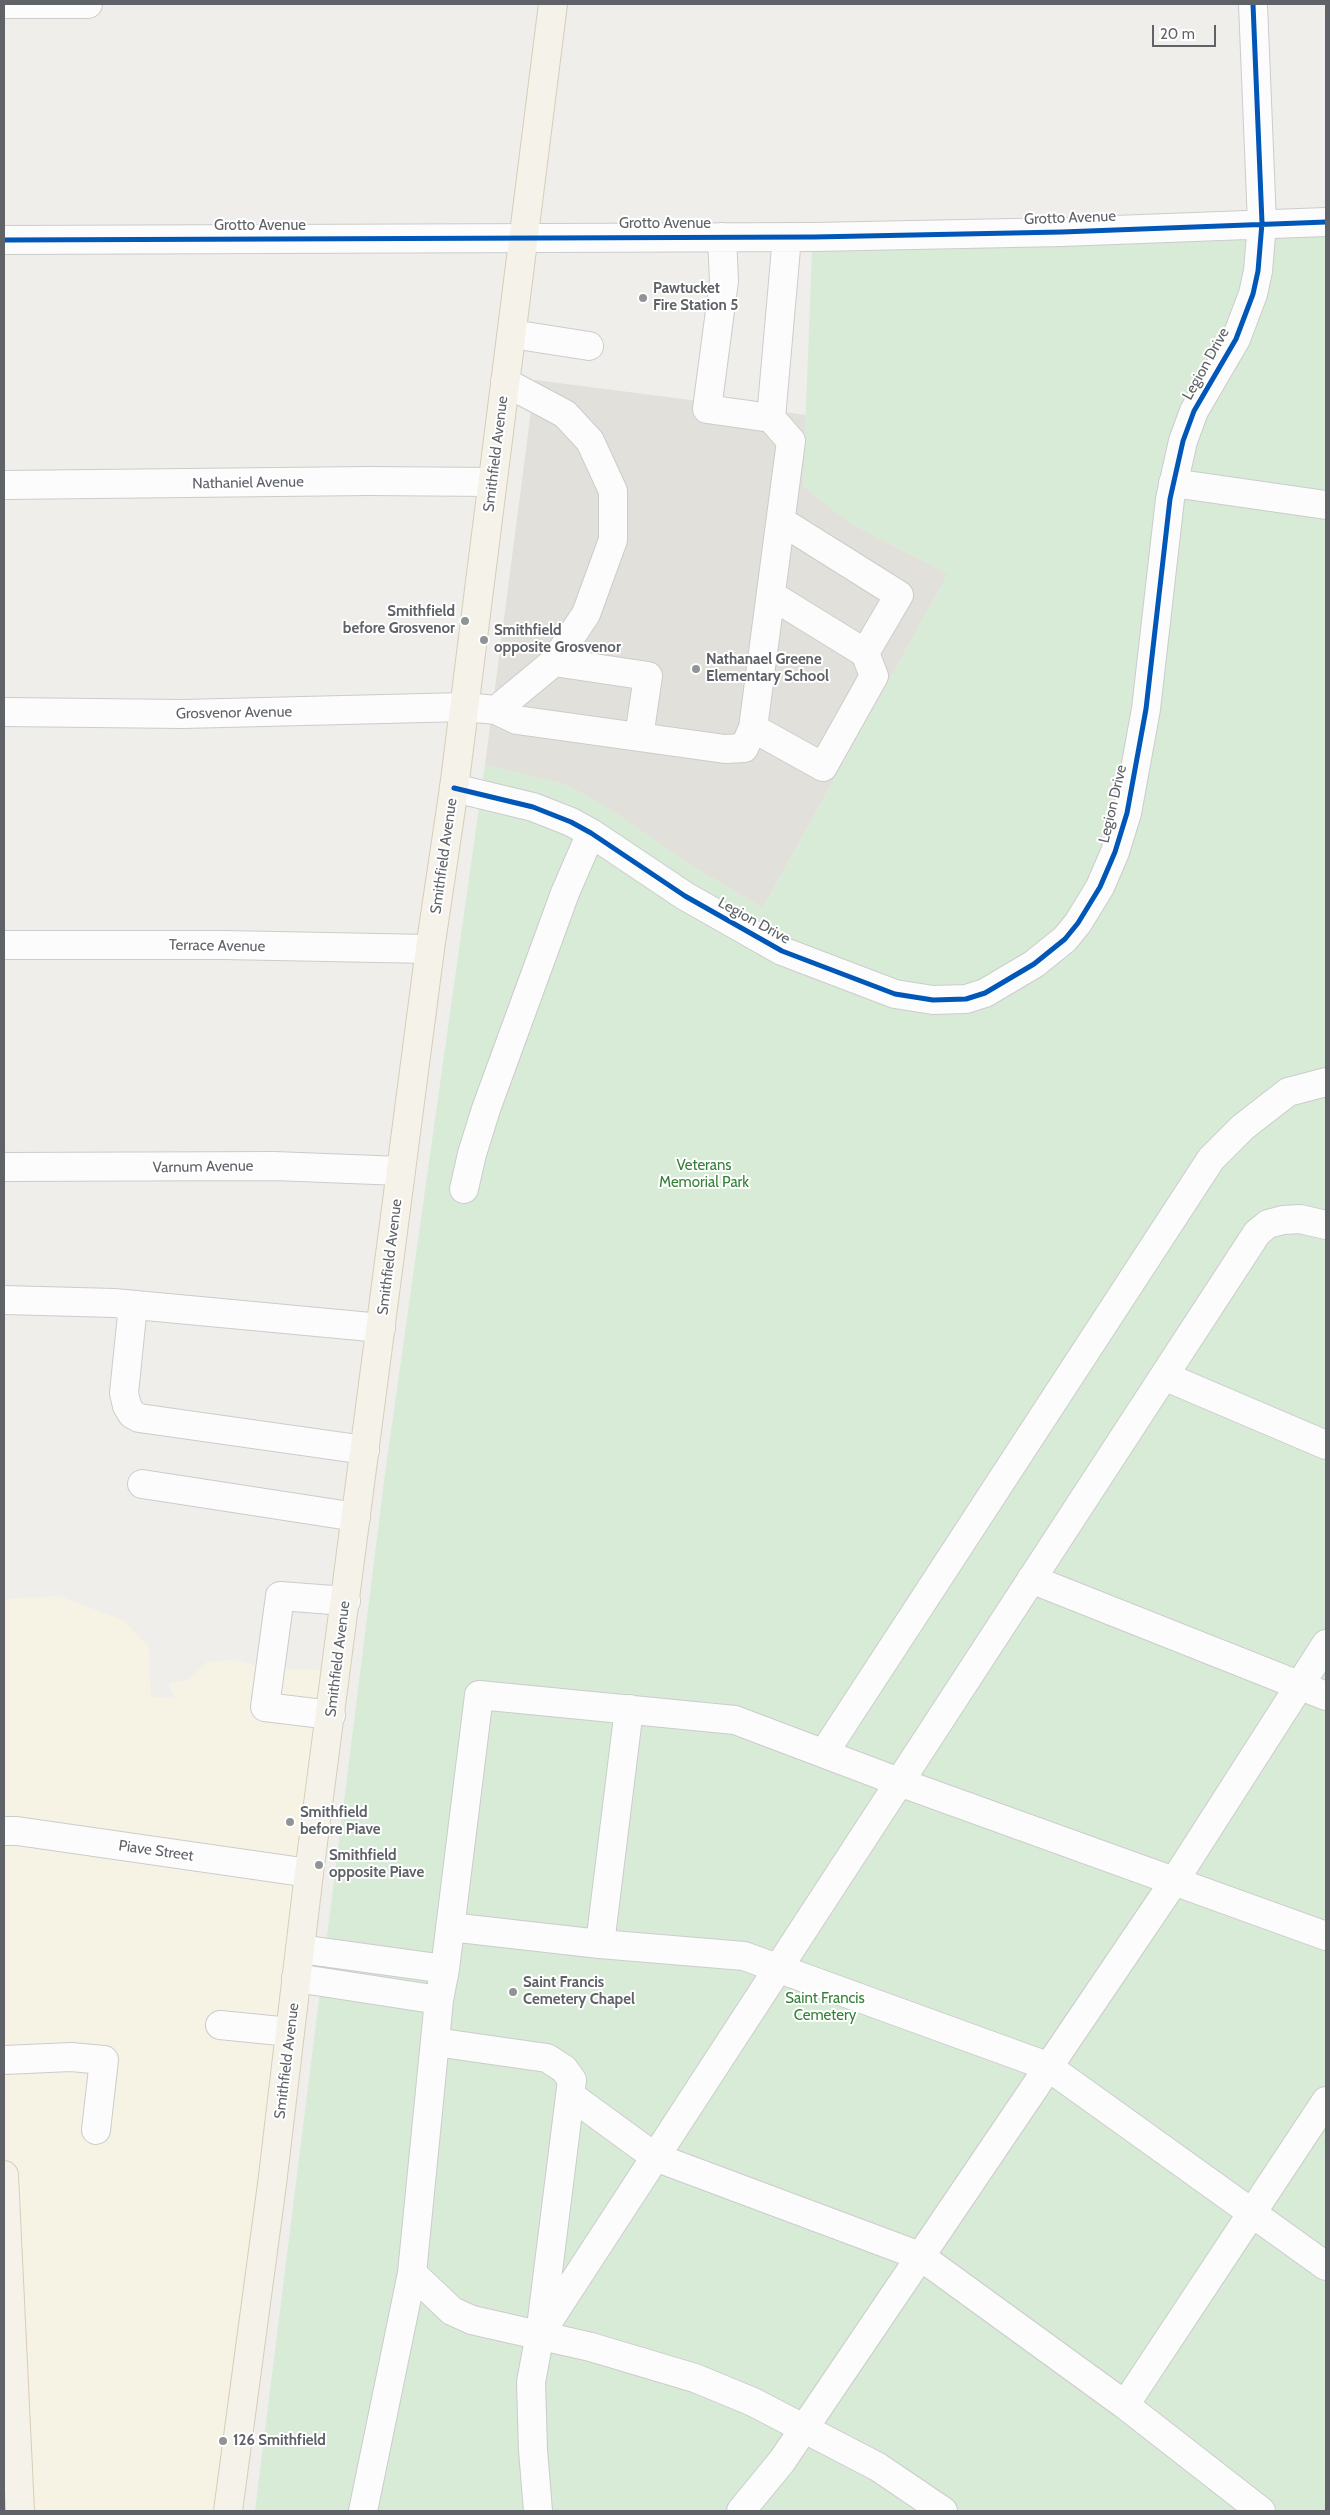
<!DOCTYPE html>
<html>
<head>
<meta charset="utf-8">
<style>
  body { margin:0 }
  #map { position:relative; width:1330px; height:2515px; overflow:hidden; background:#efeeea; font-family:Cabin,sans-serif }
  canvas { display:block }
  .frame { position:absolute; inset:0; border:5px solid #5f6368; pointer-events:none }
  .scale { position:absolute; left:1152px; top:25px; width:64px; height:22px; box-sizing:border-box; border:2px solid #5f6368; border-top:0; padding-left:6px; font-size:15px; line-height:18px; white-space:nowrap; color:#5f6368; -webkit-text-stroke:4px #fff; paint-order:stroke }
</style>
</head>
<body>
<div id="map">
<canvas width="1330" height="2515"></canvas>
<div class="frame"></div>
<div class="scale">20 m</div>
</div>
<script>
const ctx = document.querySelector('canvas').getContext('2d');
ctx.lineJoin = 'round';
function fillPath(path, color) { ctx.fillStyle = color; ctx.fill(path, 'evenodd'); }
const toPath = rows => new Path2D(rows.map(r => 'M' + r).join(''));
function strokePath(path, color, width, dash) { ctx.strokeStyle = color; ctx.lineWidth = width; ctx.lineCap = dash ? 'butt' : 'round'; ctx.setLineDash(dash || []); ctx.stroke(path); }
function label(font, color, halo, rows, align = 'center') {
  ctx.font = font + ' Cabin,sans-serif'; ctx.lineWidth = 4; ctx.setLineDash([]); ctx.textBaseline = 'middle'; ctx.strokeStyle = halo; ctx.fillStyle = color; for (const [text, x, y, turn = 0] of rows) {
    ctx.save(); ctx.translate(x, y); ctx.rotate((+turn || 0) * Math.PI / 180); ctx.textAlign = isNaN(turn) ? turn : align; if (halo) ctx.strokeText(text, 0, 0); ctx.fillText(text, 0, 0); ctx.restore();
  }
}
const commercial = toPath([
  [59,1596,123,1620,149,1647,151,1697,175,1698,168,1683,187,1681,207,1662,234,1660,265,1668,334,1671,229,2511,20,2511,4,2177,4,1599]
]);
const education = toPath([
  [535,380,807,415,803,486,852,524,948,574,763,908,698,870,615,813,567,785,485,765]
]);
const green = toPath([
  [1326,234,1326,2511,255,2511,384,1481,485,765,567,785,615,813,698,870,763,908,948,574,852,524,803,486,812,250]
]);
const minor = toPath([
  [4,4,88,4],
  [722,237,724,281,707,409,771,418,787,237],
  [4,240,814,237,1062,232,1326,222],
  [512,334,589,346],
  [1173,483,1326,505],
  [4,485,369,481,492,482],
  [771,595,865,653,899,595,781,521],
  [554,662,648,676,639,737],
  [496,710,554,662,586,614,613,540,613,491,590,441,565,414,505,382],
  [4,712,183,714,464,707,496,710,517,720,725,749,744,748,753,728,791,441,771,418],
  [753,728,823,767,874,676,865,653],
  [454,788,533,807,571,822,591,833,685,896,782,951,895,994,933,1000,966,999,985,993,1034,964,1065,939,1078,923,1100,887,1115,852,1127,813,1146,709,1170,499,1183,441,1194,411,1236,339,1253,294,1258,271,1262,223,1253,4],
  [4,945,224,945,430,949],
  [4,1167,274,1166,401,1171],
  [464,1189,472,1154,486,1109,565,893,591,833],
  [4,1300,114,1303,381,1328],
  [133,1305,124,1393,127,1406,132,1414,139,1418,365,1450],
  [1164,1376,1326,1445],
  [142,1484,356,1517],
  [1031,1579,1326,1696],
  [331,1715,265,1707,280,1596,346,1601],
  [824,1753,1211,1159,1243,1127,1288,1092,1326,1082],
  [4,1831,17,1831,309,1873],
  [450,1927,600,1944,744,1956,1047,2066,1326,2266],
  [600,1944,629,1709],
  [300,1949,445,1969],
  [296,1978,439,2000],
  [220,2025,290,2032],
  [435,2042,547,2058,564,2069,572,2080,541,2327],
  [4,2060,71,2057,104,2060,96,2130],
  [570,2095,655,2157,920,2256,1125,2405,1261,2511],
  [412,2273,452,2311,472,2320,591,2347,695,2378,753,2402,878,2467,943,2511],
  [1125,2405,1326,2101],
  [363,2511,412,2273,439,2000,445,1969,479,1695,735,1720,899,1782,1326,1936],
  [538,2511,533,2450,531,2382,540,2334,1257,1233,1268,1224,1283,1220,1300,1219,1326,1225],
  [741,2511,782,2461,1175,1880,1326,1644]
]);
const major = toPath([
  [4,2175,20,2511],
  [228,2511,272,2184,309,1873,430,949,454,788,553,4]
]);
const cycleway = toPath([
  [4,240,814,237,1062,232,1326,222],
  [454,788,533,807,571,822,591,833,685,896,782,951,895,994,933,1000,966,999,985,993,1034,964,1065,939,1078,923,1100,887,1115,852,1127,813,1146,709,1170,499,1183,441,1194,411,1236,339,1253,294,1258,271,1262,223,1253,4]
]);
const markers = [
  [643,298,5,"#919496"],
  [465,621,5,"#919496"],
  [484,640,5,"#919496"],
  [696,669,5,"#919496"],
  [290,1822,5,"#919496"],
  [319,1865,5,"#919496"],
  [513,1992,5,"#919496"],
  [223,2441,5,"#919496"]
];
const streetNames = [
  ["Grotto Avenue",1070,218,-2],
  ["Grotto Avenue",665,224],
  ["Grotto Avenue",260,226],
  ["Legion Drive",1206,364,-61],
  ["Smithfield Avenue",496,454,-83],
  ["Nathaniel Avenue",248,483,-1],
  ["Grosvenor Avenue",234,713,-1],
  ["Legion Drive",1113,804,-77],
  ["Smithfield Avenue",444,856,-82],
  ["Legion Drive",754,921,29],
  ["Terrace Avenue",217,946,1],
  ["Varnum Avenue",203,1167,-1],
  ["Smithfield Avenue",390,1257,-83],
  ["Smithfield Avenue",338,1659,-83],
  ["Piave Street",156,1851,8],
  ["Smithfield Avenue",287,2061,-83]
];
const poiNames = [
  ["Pawtucket",653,289],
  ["Fire Station 5",653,306],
  ["Smithfield",455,612,"right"],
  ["before Grosvenor",455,629,"right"],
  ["Smithfield",494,631],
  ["opposite Grosvenor",494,648],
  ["Nathanael Greene",706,660],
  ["Elementary School",706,677],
  ["Smithfield",300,1813],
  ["before Piave",300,1830],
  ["Smithfield",329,1856],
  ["opposite Piave",329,1873],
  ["Saint Francis",523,1983],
  ["Cemetery Chapel",523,2000],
  ["126 Smithfield",233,2441]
];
const parkNames = [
  ["Veterans",704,1166],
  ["Memorial Park",704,1183],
  ["Saint Francis",825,1999],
  ["Cemetery",825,2016]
];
fillPath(commercial, '#f7f3e4');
fillPath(education, '#e2e0da');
fillPath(green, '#d8ebd6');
strokePath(minor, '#cbcccc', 30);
strokePath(major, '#d7ceb8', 30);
strokePath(minor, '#fdfcfc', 28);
strokePath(major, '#f4f2e9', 28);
strokePath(cycleway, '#0057b8', 5);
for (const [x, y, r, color] of markers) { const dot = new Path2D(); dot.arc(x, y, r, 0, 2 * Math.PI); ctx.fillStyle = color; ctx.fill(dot); strokePath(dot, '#fff', 2); }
label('15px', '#5f6368', '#fff', streetNames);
label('bold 15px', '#5f6368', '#fff', poiNames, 'left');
label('15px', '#348238', '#fff', parkNames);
</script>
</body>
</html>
